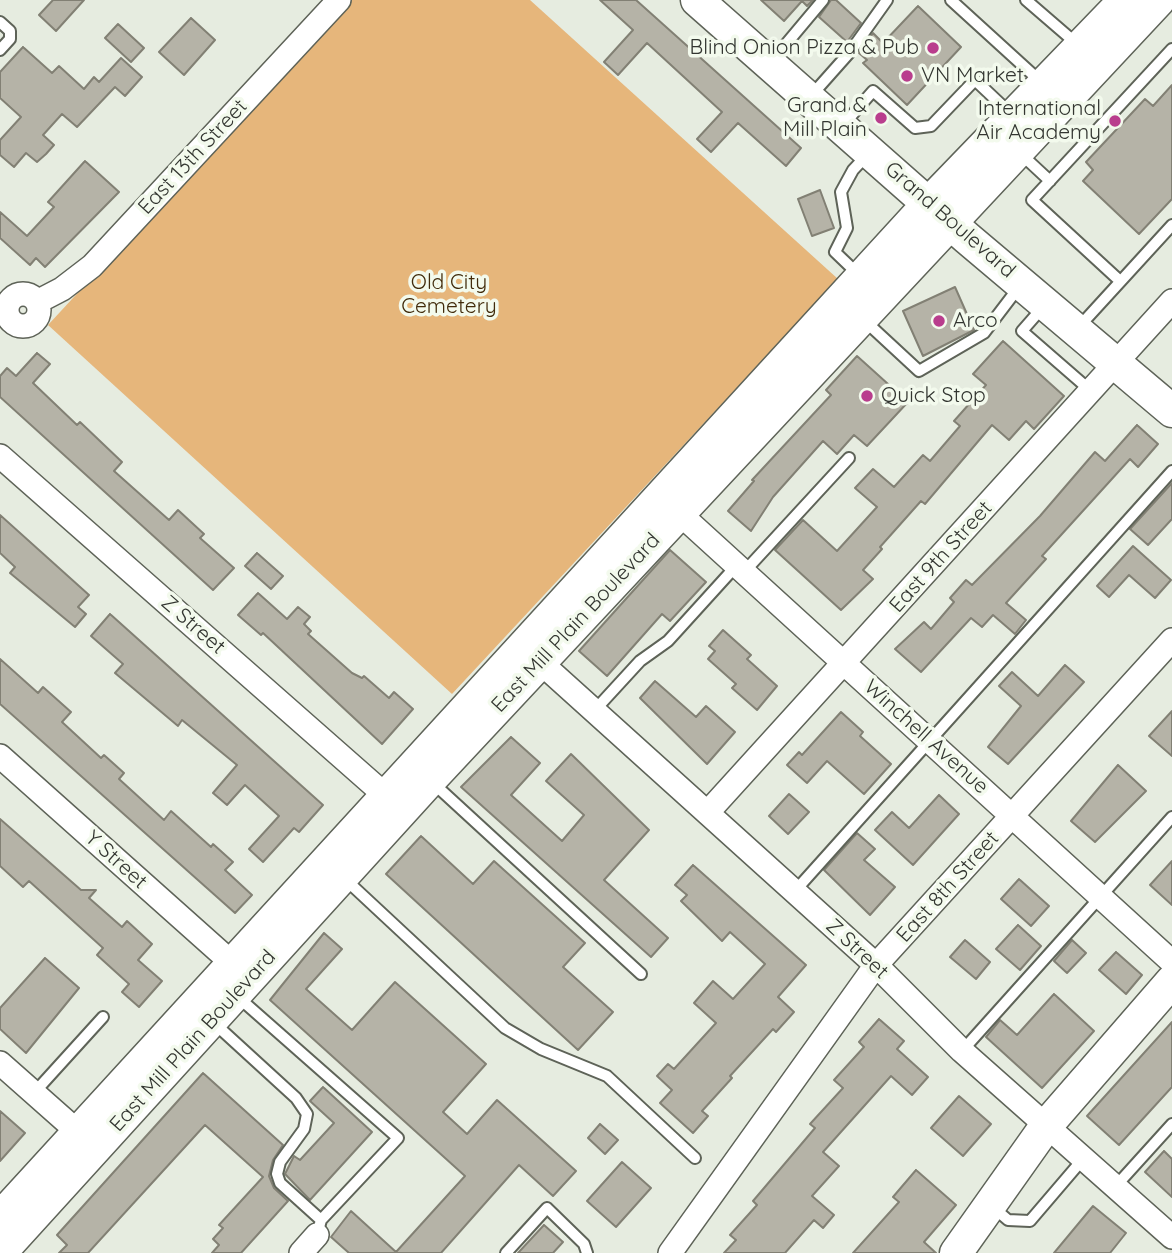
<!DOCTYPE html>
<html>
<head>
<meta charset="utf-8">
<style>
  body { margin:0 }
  canvas { display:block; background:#e6ece0 }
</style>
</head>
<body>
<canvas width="1172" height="1253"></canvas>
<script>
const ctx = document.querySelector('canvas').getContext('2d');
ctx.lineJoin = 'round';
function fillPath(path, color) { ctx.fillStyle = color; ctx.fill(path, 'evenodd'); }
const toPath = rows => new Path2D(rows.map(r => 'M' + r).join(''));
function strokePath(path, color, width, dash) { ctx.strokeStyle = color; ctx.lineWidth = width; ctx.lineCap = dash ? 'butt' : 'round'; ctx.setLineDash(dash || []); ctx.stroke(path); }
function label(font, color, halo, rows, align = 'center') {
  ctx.font = font + ' Quicksand,sans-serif'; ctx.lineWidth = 7; ctx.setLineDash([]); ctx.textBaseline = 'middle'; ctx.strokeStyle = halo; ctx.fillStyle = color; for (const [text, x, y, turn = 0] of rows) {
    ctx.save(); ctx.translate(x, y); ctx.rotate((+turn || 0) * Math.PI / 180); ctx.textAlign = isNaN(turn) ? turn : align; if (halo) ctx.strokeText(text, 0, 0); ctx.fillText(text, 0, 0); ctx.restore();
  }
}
const green = toPath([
  [349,0,530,0,838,279,452,694,48,325]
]);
const building = toPath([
  [53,0,84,0,56,31,39,15,53,0],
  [600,0,636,0,801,148,786,166,738,123,711,152,697,139,722,112,647,43,618,75,604,62,633,30,600,0],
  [761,0,813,0,807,6,802,1,784,21,761,0],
  [831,0,836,0,861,23,847,42,819,17,831,0],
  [918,6,961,47,907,105,863,63,867,60,859,53,873,33,883,43,918,6],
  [191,18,215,40,184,75,159,52,191,18],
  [118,24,144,48,131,62,105,38,118,24],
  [23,47,52,73,59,66,84,89,94,77,99,82,121,58,142,77,125,96,115,87,77,127,62,114,43,135,54,145,46,154,37,162,26,153,14,167,0,155,0,140,21,117,0,98,0,72,23,47],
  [1172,85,1172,199,1139,234,1083,181,1093,170,1086,162,1145,99,1153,106,1172,85],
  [85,161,119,192,45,267,36,258,30,265,0,238,0,212,27,236,54,207,48,202,85,161],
  [820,190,834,228,812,236,798,199,820,190],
  [955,287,974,330,923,356,903,311,955,287],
  [1003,341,1064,396,1034,429,1026,421,1009,440,992,425,925,504,921,501,880,547,882,549,863,570,873,579,841,610,775,550,803,520,837,551,877,507,855,488,873,469,894,487,923,455,930,461,960,426,954,421,986,385,973,374,1003,341],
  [37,353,50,364,33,383,77,425,80,422,122,462,114,471,169,520,178,510,204,534,200,538,234,568,213,590,0,397,0,376,7,368,16,376,37,353],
  [857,356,908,402,867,446,854,435,837,454,823,441,773,497,751,531,728,511,754,481,752,480,831,395,826,390,857,356],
  [1137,425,1158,444,1138,467,1130,459,1042,556,1046,559,1006,603,1026,620,1015,634,993,615,982,627,971,618,921,672,895,649,924,622,931,629,954,602,950,598,966,580,972,585,1040,516,1095,452,1105,461,1137,425],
  [1172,483,1172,519,1148,545,1130,529,1172,483],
  [0,515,89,595,78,607,86,614,75,627,10,573,15,567,0,553,0,515],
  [1133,546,1171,580,1155,598,1129,575,1109,597,1097,586,1133,546],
  [670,550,706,582,670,621,662,614,607,676,579,651,670,550],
  [257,553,283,576,271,589,245,566,257,553],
  [258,593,287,619,298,607,310,617,304,624,311,631,308,634,352,673,362,678,364,676,389,698,394,692,413,709,382,744,263,633,261,635,238,615,258,593],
  [110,614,323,805,299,832,294,828,263,862,249,849,279,816,245,785,227,805,213,793,237,765,182,720,178,726,115,673,123,664,91,636,110,614],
  [723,630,751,655,747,659,777,686,757,710,732,688,736,684,708,659,715,651,709,646,723,630],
  [0,659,38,693,43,687,71,712,62,722,101,758,104,755,124,773,119,779,164,820,171,811,211,847,213,844,233,862,225,870,252,895,235,913,0,704,0,659],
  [1065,665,1084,682,1008,764,988,747,1021,706,999,686,1012,672,1038,696,1065,665],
  [655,681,696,717,706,706,735,732,707,764,640,698,655,681],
  [1172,711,1172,756,1149,736,1172,711],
  [841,712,863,732,860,736,891,764,864,794,827,761,807,783,787,765,799,752,802,755,841,712],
  [511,737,540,763,511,795,562,841,584,815,546,781,571,754,649,830,604,880,668,938,651,957,461,787,511,737],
  [1118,765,1146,791,1095,842,1071,821,1118,765],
  [789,794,809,812,788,834,769,816,789,794],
  [939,795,959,814,913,865,875,830,892,812,909,828,939,795],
  [0,819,81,890,96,890,89,898,122,927,127,921,152,944,138,960,162,981,139,1007,122,992,129,984,97,955,103,948,29,881,23,887,0,866,0,819],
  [857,833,875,849,864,860,895,887,870,915,824,870,857,833],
  [421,836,473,884,494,861,585,943,563,967,613,1012,578,1050,386,874,421,836],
  [1172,861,1172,905,1150,885,1172,861],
  [693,865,806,965,778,997,794,1012,776,1032,773,1029,730,1076,732,1078,702,1111,708,1116,693,1133,660,1103,672,1090,657,1076,668,1064,674,1069,716,1023,694,1003,713,981,733,999,765,964,730,932,722,941,681,901,687,895,675,885,693,865],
  [1019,879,1049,906,1031,926,1001,899,1019,879],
  [1018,925,1041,946,1020,970,996,949,1018,925],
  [324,933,342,949,306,989,352,1030,395,982,486,1064,443,1112,467,1134,497,1100,576,1171,553,1196,519,1165,441,1253,349,1253,331,1237,351,1211,396,1252,465,1176,270,1000,324,933],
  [965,940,990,962,976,979,950,957,965,940],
  [1072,940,1086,953,1067,973,1054,961,1072,940],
  [1116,952,1142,975,1126,994,1099,970,1116,952],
  [45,958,79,988,26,1053,0,1029,0,1008,45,958],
  [1054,994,1094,1031,1042,1088,986,1037,1000,1020,1017,1035,1054,994],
  [879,1019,904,1041,897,1049,928,1077,912,1095,891,1076,823,1152,839,1166,812,1196,834,1215,823,1228,814,1220,785,1253,724,1253,736,1240,730,1235,757,1205,753,1201,815,1128,810,1124,843,1088,834,1080,864,1047,859,1042,879,1019],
  [1172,1022,1172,1087,1119,1145,1087,1116,1172,1022],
  [203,1073,283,1145,273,1160,269,1176,274,1188,288,1201,241,1253,212,1253,219,1245,213,1239,223,1228,219,1225,263,1177,205,1125,88,1253,59,1253,67,1245,57,1235,203,1073],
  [323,1087,372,1132,310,1200,285,1174,294,1156,300,1160,334,1123,310,1101,323,1087],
  [959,1096,991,1124,963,1156,931,1128,959,1096],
  [0,1111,25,1133,0,1161,0,1111],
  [600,1124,618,1140,605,1154,588,1138,600,1124],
  [1164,1151,1172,1159,1172,1197,1145,1172,1164,1151],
  [622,1162,651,1188,616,1227,587,1201,622,1162],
  [916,1170,956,1205,924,1242,936,1253,853,1253,899,1202,893,1197,916,1170],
  [1093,1206,1126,1233,1110,1253,1054,1253,1093,1206],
  [544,1225,563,1242,553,1253,518,1253,544,1225]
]);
const lane = toPath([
  [951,0,1041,82],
  [1026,0,1077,44],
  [0,22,10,31,10,39,0,50],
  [771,62,823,0],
  [810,97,850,52,887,0],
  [844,124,873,91,915,128,931,126,975,80,1011,114],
  [1021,154,1050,181],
  [860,276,835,252,847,228,841,192,853,170,868,154],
  [1120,281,1032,200,1172,49],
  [1043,307,1022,331,1091,391],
  [865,321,919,371,984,333,1019,287],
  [1077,329,1172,225],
  [744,572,849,458],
  [595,710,640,661,668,641,737,565],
  [432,782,641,974],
  [345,879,505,1028,541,1049,607,1076,695,1158],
  [795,891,1172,471],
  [238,997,398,1138,321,1220,317,1235],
  [214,1023,296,1098,307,1114,304,1129,280,1162,277,1174,280,1183,321,1220],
  [962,1051,1172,817],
  [34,1093,103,1017],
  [1115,1187,1172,1124],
  [994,1208,1008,1220,1030,1221,1083,1159],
  [506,1253,547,1208,584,1244,587,1253]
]);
const street = toPath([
  '7 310a16 16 0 1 1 32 0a16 16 0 1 1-32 0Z',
  [37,302,62,289,92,266,339,0],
  [0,456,385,795],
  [679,513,1172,962],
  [540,662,876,965,962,1051,1172,1237],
  [0,756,232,963],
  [708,812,1172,301],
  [0,1063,78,1132],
  [301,1253,317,1235],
  [670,1253,876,965,1172,640]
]);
const secondary = toPath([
  [697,0,967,238,1172,411],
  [0,1218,929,203,1125,0],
  [0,1253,430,780,1159,0],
  [956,1253,1046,1126,1172,981]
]);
const markers = [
  [933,48,7,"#b93d8d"],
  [907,76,7,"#b93d8d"],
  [881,118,7,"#b93d8d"],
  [1115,121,7,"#b93d8d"],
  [939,321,7,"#b93d8d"],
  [867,396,7,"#b93d8d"]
];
const poiNames = [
  ["Blind Onion Pizza & Pub",919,48],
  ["VN Market",921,76,"left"],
  ["Grand &",867,106],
  ["Mill Plain",867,130],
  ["International",1101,109],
  ["Air Academy",1101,133],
  ["Arco",953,321,"left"],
  ["Quick Stop",881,396,"left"]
];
const streetNames = [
  ["East 13th Street",193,157,-47],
  ["Grand Boulevard",950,220,41],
  ["East 9th Street",941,557,-48],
  ["East Mill Plain Boulevard",576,623,-47],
  ["Z Street",193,625,41],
  ["Winchell Avenue",926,737,42],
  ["Y Street",116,860,42],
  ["East 8th Street",948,887,-48],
  ["Z Street",857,949,43],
  ["East Mill Plain Boulevard",193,1041,-48]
];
const parkNames = [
  ["Old City",449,283],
  ["Cemetery",449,307]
];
fillPath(green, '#e6b67b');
fillPath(building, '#b5b3a7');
strokePath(building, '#828074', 2);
strokePath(lane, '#5e6358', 14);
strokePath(street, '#5e6358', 26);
strokePath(secondary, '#5e6358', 35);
strokePath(lane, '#fff', 10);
strokePath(street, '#fff', 23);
strokePath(secondary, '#fff', 32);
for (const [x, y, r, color] of markers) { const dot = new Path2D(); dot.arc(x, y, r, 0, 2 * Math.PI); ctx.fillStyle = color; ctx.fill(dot); strokePath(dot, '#f3faed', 2.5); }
label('21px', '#333631', '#f3faed', poiNames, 'right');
label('21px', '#333631', '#f3faed', streetNames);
label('21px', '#412b0b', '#f3faed', parkNames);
</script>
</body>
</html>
